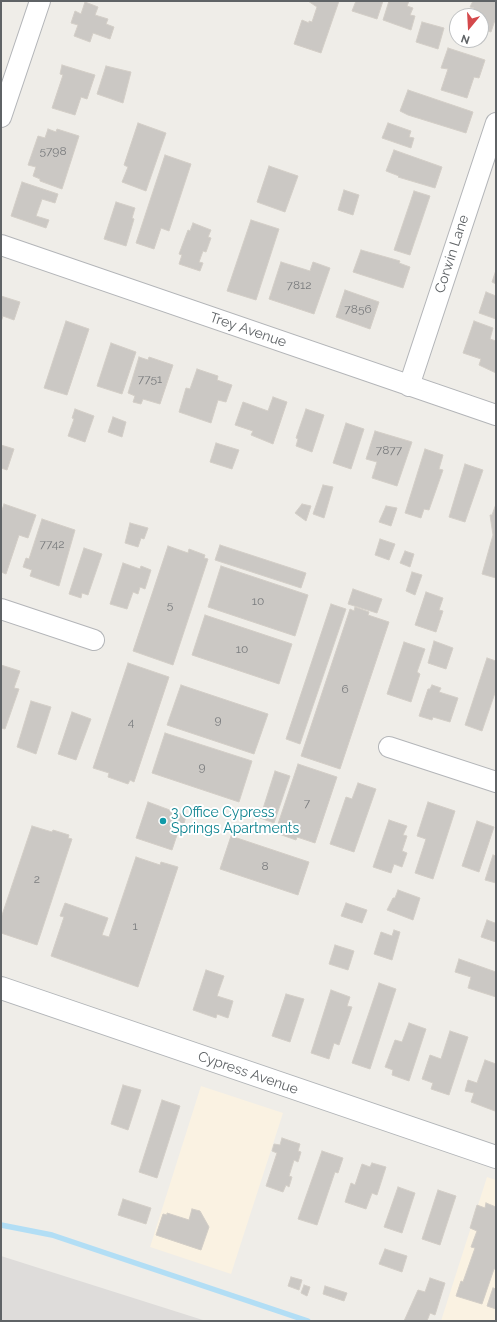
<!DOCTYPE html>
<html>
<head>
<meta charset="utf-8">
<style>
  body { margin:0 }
  #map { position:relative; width:497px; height:1322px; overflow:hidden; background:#efede8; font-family:Raleway,sans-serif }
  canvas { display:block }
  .frame { position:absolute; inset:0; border:2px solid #5f6366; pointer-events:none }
  .north { position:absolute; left:449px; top:8px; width:40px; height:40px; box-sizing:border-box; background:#fff; border:1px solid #bfc1c2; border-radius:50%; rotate:198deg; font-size:11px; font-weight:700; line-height:16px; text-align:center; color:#5f6366 }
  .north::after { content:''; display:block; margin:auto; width:14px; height:18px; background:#d4494c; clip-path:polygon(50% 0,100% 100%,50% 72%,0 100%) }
</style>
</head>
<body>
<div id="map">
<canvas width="497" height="1322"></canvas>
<div class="frame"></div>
<div class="north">N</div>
</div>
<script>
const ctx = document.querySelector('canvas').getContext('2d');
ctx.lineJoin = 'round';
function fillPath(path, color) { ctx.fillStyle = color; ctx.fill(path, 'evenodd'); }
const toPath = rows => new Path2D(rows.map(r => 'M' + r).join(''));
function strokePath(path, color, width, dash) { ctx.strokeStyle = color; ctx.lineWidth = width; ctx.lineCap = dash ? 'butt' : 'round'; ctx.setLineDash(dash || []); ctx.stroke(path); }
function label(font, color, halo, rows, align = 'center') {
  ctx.font = font + ' Raleway,sans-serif'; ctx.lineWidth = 4; ctx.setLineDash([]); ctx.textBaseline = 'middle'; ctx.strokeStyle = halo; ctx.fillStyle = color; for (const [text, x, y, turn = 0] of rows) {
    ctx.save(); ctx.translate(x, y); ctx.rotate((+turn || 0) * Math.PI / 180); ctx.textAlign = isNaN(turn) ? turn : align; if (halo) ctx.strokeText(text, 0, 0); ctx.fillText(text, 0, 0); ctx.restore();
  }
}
const commercial = toPath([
  [201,1086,283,1113,231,1274,150,1247],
  [487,1177,496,1180,496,1321,441,1321]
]);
const industrial = toPath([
  [1,1256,206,1321,1,1321]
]);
const stream = toPath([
  [1,1225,52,1235,308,1321]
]);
const building = toPath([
  [308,1,339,1,321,53,294,44,302,20,309,23,309,21,312,22,317,7,308,1],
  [356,1,383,1,377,19,352,11,356,1],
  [389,1,409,1,407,6,413,8,410,15,415,16,411,30,383,20,389,1],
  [473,1,496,1,496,17,491,32,481,29,481,16,471,16,474,8,470,7,473,1],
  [85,2,98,7,95,15,108,19,106,24,114,27,110,39,93,33,90,42,74,36,78,25,71,23,75,11,81,14,85,2],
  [422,22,444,28,438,49,416,42,422,22],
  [448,48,485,60,479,78,474,77,467,98,441,90,448,69,441,68,448,48],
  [62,65,95,75,87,99,81,97,75,115,52,108,63,75,60,74,62,65],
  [106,66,131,72,123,103,97,94,106,66],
  [408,90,473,112,466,133,408,115,400,111,408,90],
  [138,123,166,133,146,191,122,182,128,167,124,165,138,123],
  [388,123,411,131,409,137,414,138,411,148,382,138,388,123],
  [48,129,56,132,57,129,79,136,62,189,40,181,40,179,33,176,36,167,28,165,38,136,45,138,48,129],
  [394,150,442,167,435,188,398,177,399,176,386,171,394,150],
  [165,155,191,164,169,231,161,228,154,249,136,243,165,155],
  [269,166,298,176,285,212,257,202,269,166],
  [22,182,58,194,55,203,42,199,36,216,49,220,46,228,11,216,22,182],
  [344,190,359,195,353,215,338,210,344,190],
  [414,191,430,196,410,255,394,250,414,191],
  [116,202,135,208,132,218,134,219,126,246,104,239,116,202],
  [251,220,279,229,256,300,227,291,251,220],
  [193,223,211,230,208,237,211,238,206,252,203,251,199,262,203,263,200,271,179,264,182,255,179,254,188,230,190,231,193,223],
  [361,250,400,261,399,263,410,267,403,288,353,272,361,250],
  [281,262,310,271,313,262,330,268,314,314,269,299,281,262],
  [496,270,496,284,492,282,496,270],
  [345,290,379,302,370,329,336,317,345,290],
  [486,292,496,296,496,319,479,313,486,292],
  [1,296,20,302,14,320,3,316,1,322,1,296],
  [66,321,89,329,67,395,44,388,66,321],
  [474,321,493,328,490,339,496,341,496,373,479,365,481,359,463,353,474,321],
  [111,343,136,352,122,394,97,386,111,343],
  [139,357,148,360,149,357,173,365,160,404,143,399,141,404,133,402,135,396,128,393,139,357],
  [197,369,218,376,217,380,232,385,226,402,218,400,211,423,179,412,186,388,190,389,197,369],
  [273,397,287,402,273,444,251,435,253,431,235,425,243,402,268,411,273,397],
  [75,409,94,416,85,442,68,436,74,419,72,418,75,409],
  [306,409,324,415,312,452,296,446,298,439,296,438,306,409],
  [113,417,126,422,122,437,108,432,113,417],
  [346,423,364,429,351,469,333,463,346,423],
  [375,431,412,442,397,486,372,478,377,462,366,459,375,431],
  [216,443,239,450,232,469,210,462,216,443],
  [1,445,14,449,7,470,1,468,1,445],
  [425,449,443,455,439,469,443,470,429,510,424,509,421,518,405,513,425,449],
  [465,464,483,470,465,522,449,517,465,464],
  [323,485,333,487,324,518,313,514,323,485],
  [4,504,36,515,28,538,19,535,6,574,1,572,1,513,4,504],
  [302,504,311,506,306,521,295,513,302,504],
  [496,504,496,578,482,574,493,535,490,515,492,515,496,504],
  [386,506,397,508,391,526,379,522,386,506],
  [42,519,75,530,59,586,30,576,32,570,23,567,26,558,29,559,42,519],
  [130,523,148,528,144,539,141,538,138,547,125,543,130,523],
  [380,539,395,544,389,560,375,555,380,539],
  [220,545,306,573,301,588,215,560,220,545],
  [168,546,188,553,189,549,205,555,204,558,208,559,173,665,133,651,168,546],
  [84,548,102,554,88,595,82,593,81,598,69,594,84,548],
  [405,551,414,554,410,567,400,563,405,551],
  [123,563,140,569,141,566,151,570,145,589,140,587,138,594,133,592,127,609,110,604,123,563],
  [221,566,308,595,295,636,208,607,221,566],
  [412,572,422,575,415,595,406,591,412,572],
  [353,589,382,599,377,613,348,604,353,589],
  [426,592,443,598,439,610,443,611,436,632,415,625,426,592],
  [331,604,346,609,300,744,286,739,331,604],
  [355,607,369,612,368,615,389,622,340,769,301,756,350,609,354,611,355,607],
  [205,615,292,644,279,684,192,655,205,615],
  [434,641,453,648,446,669,428,663,434,641],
  [404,642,425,649,417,672,420,674,411,702,387,694,404,642],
  [487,658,496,661,496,690,482,731,465,725,487,658],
  [128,663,169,677,134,782,130,780,128,784,108,777,109,773,93,768,128,663],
  [1,665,20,671,14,688,19,689,5,729,1,728,1,665],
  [181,685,268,714,254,754,167,725,181,685],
  [432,685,441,688,439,692,458,698,450,722,433,717,432,720,419,716,428,689,430,689,432,685],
  [31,701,51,707,36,754,17,747,31,701],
  [72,712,91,719,76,760,58,754,72,712],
  [165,733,252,761,239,802,152,773,165,733],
  [298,764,337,777,315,843,297,837,296,840,279,834,280,831,276,830,298,764],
  [275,771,290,776,274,823,260,818,275,771],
  [358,783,376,789,354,852,330,844,346,797,352,799,358,783],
  [148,802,186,816,183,827,180,826,172,850,136,838,148,802],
  [428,802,455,811,433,879,415,873,426,839,417,836,428,802],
  [389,820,407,826,403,835,407,836,402,851,407,853,402,867,394,864,391,873,373,867,389,820],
  [477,821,494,827,479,872,462,866,477,821],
  [32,826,52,832,53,830,69,835,68,838,72,839,37,945,1,933,1,918,32,826],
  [231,836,309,862,298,895,220,869,231,836],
  [493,855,496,856,496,883,485,880,493,855],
  [136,857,160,865,161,862,178,867,138,987,51,956,64,917,60,916,65,903,108,918,102,935,109,937,136,857],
  [398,890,420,898,413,920,387,910,393,898,395,898,398,890],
  [346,903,367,910,362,923,341,916,346,903],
  [487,920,495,923,496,922,496,942,481,937,487,920],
  [394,930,400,932,392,960,374,954,381,932,392,936,394,930],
  [335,945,354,951,348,970,329,964,335,945],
  [459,959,496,972,496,997,468,988,471,977,455,972,459,959],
  [206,970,224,976,217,996,233,1001,228,1018,217,1014,216,1018,193,1010,206,970],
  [379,983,396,989,370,1069,352,1063,379,983],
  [331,990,350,997,347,1006,352,1007,339,1045,334,1043,329,1059,311,1053,331,990],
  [286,994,304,999,290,1042,272,1036,286,994],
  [409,1023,426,1029,409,1081,392,1075,393,1070,385,1067,395,1040,402,1042,409,1023],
  [450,1031,468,1037,449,1095,431,1089,433,1083,422,1079,430,1055,441,1059,450,1031],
  [485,1060,496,1064,495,1111,471,1102,474,1093,465,1091,468,1080,477,1083,485,1060],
  [123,1085,141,1090,128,1130,111,1124,123,1085],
  [162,1100,180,1106,157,1178,139,1172,162,1100],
  [282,1138,300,1144,298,1151,301,1152,298,1162,294,1160,289,1176,292,1177,289,1187,286,1185,283,1192,266,1186,277,1153,272,1151,274,1144,280,1145,282,1138],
  [322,1151,343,1158,338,1173,335,1172,317,1225,298,1219,322,1151],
  [372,1163,386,1167,377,1195,372,1193,366,1209,345,1202,351,1183,355,1185,362,1164,370,1167,372,1163],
  [398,1187,415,1193,402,1233,384,1227,398,1187],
  [438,1190,456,1196,440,1245,422,1239,438,1190],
  [123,1199,151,1208,146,1224,118,1215,123,1199],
  [486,1203,496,1207,496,1269,494,1269,482,1304,456,1296,461,1281,463,1282,475,1248,471,1247,477,1231,470,1228,477,1205,485,1208,486,1203],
  [192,1209,200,1211,209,1227,201,1250,156,1235,163,1214,167,1215,167,1213,189,1220,192,1209],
  [385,1249,407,1256,402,1272,379,1264,385,1249],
  [291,1277,302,1280,299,1290,288,1286,291,1277],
  [430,1278,445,1283,435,1315,430,1313,427,1321,404,1321,418,1290,425,1292,430,1278],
  [304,1285,310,1287,307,1296,301,1293,304,1285],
  [325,1286,347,1293,344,1301,323,1294,325,1286],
  [493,1288,496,1289,496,1309,487,1306,493,1288]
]);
const street = toPath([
  [1,117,40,1],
  [1,245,496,415],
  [409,386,496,123],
  [1,609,94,640],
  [389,747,496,782]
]);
const secondary = toPath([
  [1,988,496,1157]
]);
const markers = [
  [163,821,4,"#0f9aa8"]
];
const numberNames = [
  ["5798",53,151],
  ["7812",299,285],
  ["7856",358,309],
  ["7751",150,379],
  ["7877",389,450],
  ["7742",52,544],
  ["10",258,601],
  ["5",170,605],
  ["10",242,649],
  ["6",345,689],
  ["9",218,720],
  ["4",131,722],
  ["9",202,767],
  ["7",307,803],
  ["8",265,866],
  ["2",37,879],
  ["1",135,926]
];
const streetNames = [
  ["Corwin Lane",452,254,-72],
  ["Trey Avenue",248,330,19],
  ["Cypress Avenue",248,1073,19]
];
const cultureNames = [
  ["3 Office Cypress",171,813],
  ["Springs Apartments",171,829]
];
fillPath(commercial, '#faf2e2');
fillPath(industrial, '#dedcda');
strokePath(stream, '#b2def5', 5.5);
fillPath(building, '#cbc8c4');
strokePath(building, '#d3cec7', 1);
strokePath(street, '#b3b5b8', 22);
strokePath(secondary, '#b2b5b8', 24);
strokePath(street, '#fff', 20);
strokePath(secondary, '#fff', 22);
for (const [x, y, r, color] of markers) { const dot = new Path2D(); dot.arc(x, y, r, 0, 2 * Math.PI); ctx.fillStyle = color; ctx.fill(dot); strokePath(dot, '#fff', 1.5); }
label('12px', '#7a7c7e', null, numberNames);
label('14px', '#5f6366', '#fff', streetNames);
label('14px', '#0d838f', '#fff', cultureNames, 'left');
</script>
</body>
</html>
